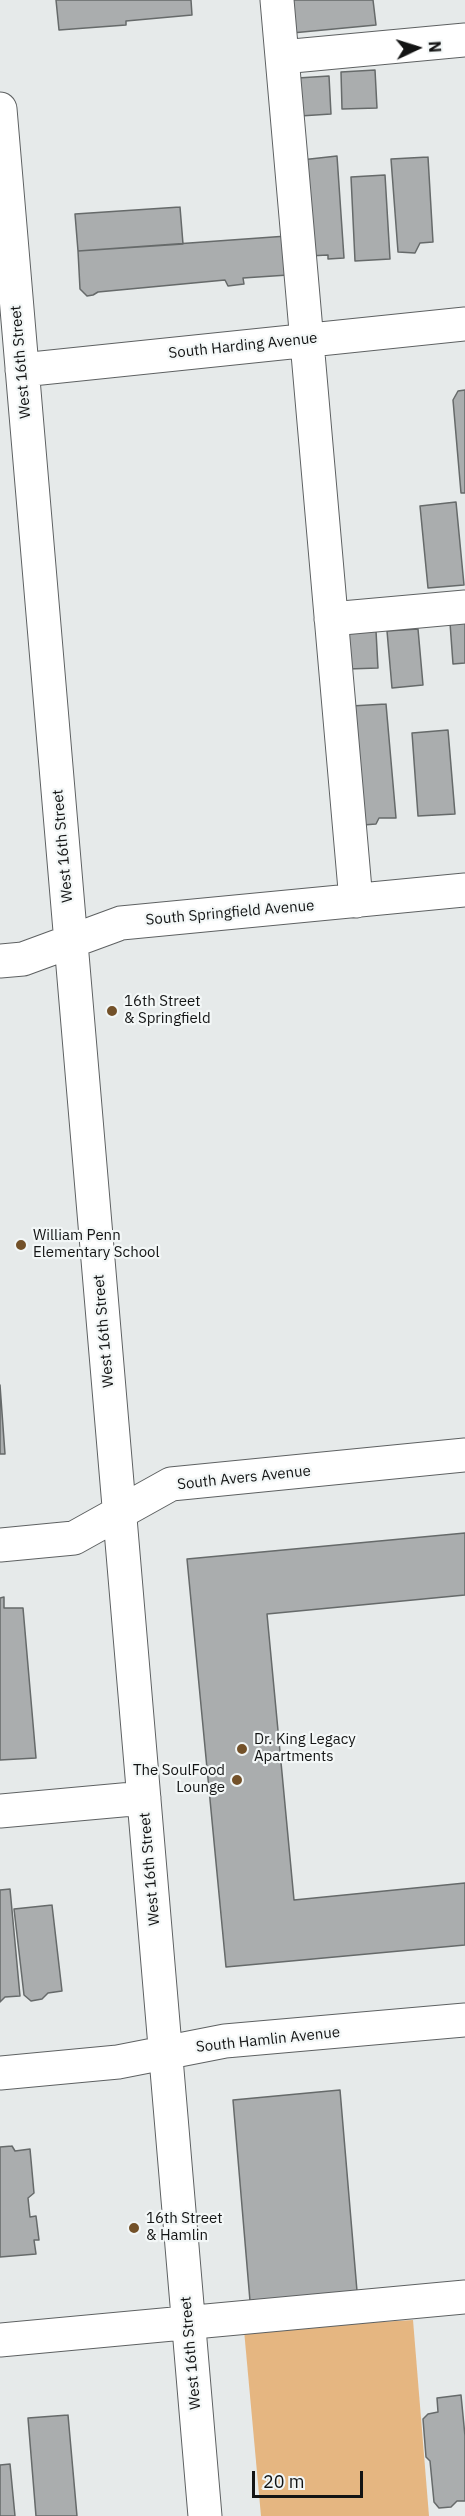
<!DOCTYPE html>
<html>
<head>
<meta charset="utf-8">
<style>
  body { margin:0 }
  #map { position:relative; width:465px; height:2516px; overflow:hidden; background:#e6eaea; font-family:"IBM Plex Sans",sans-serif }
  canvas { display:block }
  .north { position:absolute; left:387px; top:18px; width:60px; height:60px; -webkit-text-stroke:4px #f3f7f7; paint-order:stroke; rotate:86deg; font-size:16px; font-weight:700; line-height:24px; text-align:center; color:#131414 }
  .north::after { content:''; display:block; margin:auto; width:21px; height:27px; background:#131414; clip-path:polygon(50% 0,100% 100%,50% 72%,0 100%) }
  .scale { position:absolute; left:252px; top:2471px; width:111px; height:27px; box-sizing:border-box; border:3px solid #131414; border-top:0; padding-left:8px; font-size:18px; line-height:21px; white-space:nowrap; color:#131414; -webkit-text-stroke:4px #f3f7f7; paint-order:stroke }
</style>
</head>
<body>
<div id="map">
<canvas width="465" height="2516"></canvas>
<div class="north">N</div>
<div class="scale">20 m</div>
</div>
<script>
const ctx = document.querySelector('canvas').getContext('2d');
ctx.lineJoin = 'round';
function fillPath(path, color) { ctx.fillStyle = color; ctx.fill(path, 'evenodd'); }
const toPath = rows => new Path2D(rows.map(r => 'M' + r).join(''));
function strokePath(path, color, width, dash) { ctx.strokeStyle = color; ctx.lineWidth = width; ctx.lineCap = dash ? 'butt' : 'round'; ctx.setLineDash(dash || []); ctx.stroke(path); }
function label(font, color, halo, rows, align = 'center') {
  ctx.font = font + ' "IBM Plex Sans",sans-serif'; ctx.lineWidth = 4.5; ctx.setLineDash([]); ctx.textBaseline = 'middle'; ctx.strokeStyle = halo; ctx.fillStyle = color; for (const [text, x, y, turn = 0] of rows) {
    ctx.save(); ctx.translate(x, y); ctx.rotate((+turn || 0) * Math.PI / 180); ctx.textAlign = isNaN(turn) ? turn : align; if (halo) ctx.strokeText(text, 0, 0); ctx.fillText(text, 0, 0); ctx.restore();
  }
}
const green = toPath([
  [413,2320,429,2516,261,2516,244,2330]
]);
const building = toPath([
  [56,0,191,0,192,15,126,21,126,25,59,30,56,0],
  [289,0,373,0,376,25,292,33,289,0],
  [375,70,377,108,342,109,341,72,375,70],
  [329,76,331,114,300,116,298,78,329,76],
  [337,156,344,258,328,259,328,255,308,256,301,160,337,156],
  [428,157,433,242,420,243,415,253,398,252,391,159,428,157],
  [385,175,390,259,355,261,351,177,385,175],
  [180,207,183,244,78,251,75,214,180,207],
  [287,236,288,275,243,278,244,284,228,286,225,280,98,292,93,295,87,296,80,289,78,251,287,236],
  [465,390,465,493,461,493,453,400,458,391,465,390],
  [456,502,464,585,428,588,420,506,456,502],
  [465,622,465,663,453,664,450,623,465,622],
  [418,629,423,685,392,688,387,631,418,629],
  [376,631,378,668,348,669,346,633,376,631],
  [386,704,396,818,379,818,376,824,363,825,351,706,386,704],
  [448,730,455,814,418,816,412,733,448,730],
  [0,1385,5,1454,0,1454,0,1385],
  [465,1533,465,1595,267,1614,294,1900,465,1883,465,1945,226,1967,187,1559,465,1533],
  [4,1597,4,1608,23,1608,36,1758,0,1760,0,1598,4,1597],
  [10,1889,20,1996,5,1997,0,2002,0,1890,10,1889],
  [52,1905,62,1991,48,1993,42,1999,31,2001,24,1995,14,1909,52,1905],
  [340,2090,357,2291,250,2301,233,2100,340,2090],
  [12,2146,15,2151,30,2149,34,2193,28,2198,30,2217,36,2216,39,2240,34,2240,36,2254,0,2257,0,2147,12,2146],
  [461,2395,465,2436,465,2501,457,2501,451,2507,439,2508,434,2502,430,2461,426,2457,423,2419,428,2414,438,2412,437,2398,461,2395],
  [68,2415,77,2516,36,2516,28,2418,68,2415],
  [10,2464,15,2516,0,2516,0,2465,10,2464]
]);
const minor = toPath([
  [277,0,356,901],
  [282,57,465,40],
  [0,109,205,2516],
  [22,370,465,324],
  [331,619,465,607],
  [0,961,23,959,121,923,465,890],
  [0,1545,74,1538,171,1484,465,1455],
  [0,1811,144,1798],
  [0,2073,118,2062,225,2041,465,2020],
  [0,2340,465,2297]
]);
const markers = [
  [112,1011,6,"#735129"],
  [21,1245,6,"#735129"],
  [242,1749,6,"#735129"],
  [237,1780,6,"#735129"],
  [134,2228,6,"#735129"]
];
const streetNames = [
  ["South Harding Avenue",243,346,-6],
  ["West 16th Street",21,362,-95],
  ["West 16th Street",63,846,-95],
  ["South Springfield Avenue",230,913,-5],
  ["West 16th Street",104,1331,-95],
  ["South Avers Avenue",244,1478,-6],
  ["West 16th Street",150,1869,-95],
  ["South Hamlin Avenue",268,2040,-6],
  ["West 16th Street",191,2353,-95]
];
const poiNames = [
  ["16th Street",124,1002],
  ["& Springfield",124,1019],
  ["William Penn",33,1236],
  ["Elementary School",33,1253],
  ["Dr. King Legacy",254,1740],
  ["Apartments",254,1757],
  ["The SoulFood",225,1771,"right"],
  ["Lounge",225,1788,"right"],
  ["16th Street",146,2219],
  ["& Hamlin",146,2236]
];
fillPath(green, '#e5b681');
fillPath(building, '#aaadae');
strokePath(building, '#666a6a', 1.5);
strokePath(minor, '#5e6162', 35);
strokePath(minor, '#fff', 33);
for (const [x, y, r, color] of markers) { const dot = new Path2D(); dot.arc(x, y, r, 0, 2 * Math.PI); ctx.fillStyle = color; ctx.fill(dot); strokePath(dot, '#f3f7f7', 2); }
label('15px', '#131414', '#f3f7f7', streetNames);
label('15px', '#131414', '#f3f7f7', poiNames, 'left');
</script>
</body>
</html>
